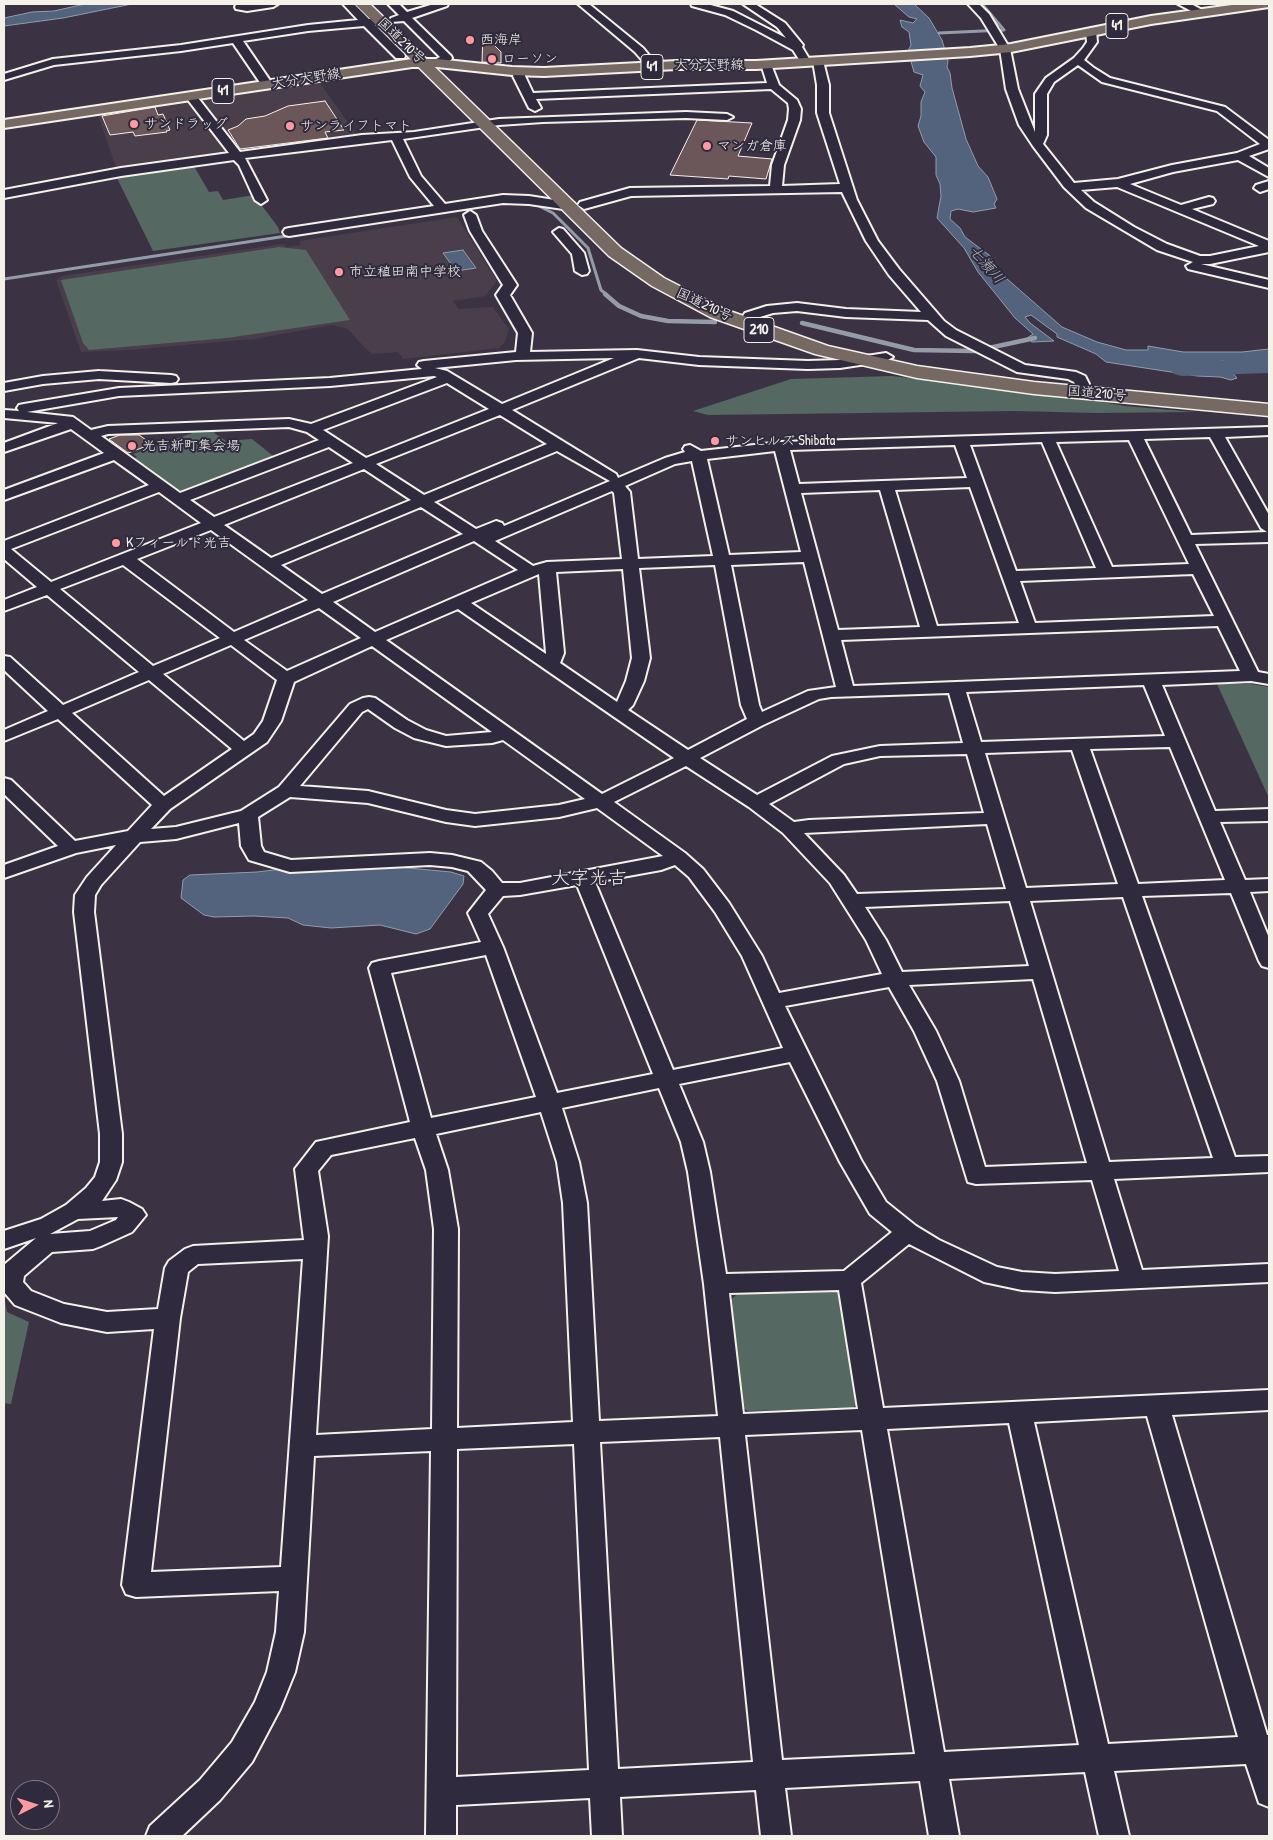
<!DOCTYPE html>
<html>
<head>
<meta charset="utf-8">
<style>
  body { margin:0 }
  #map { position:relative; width:1273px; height:1840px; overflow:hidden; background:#3b3343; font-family:"Patrick Hand",sans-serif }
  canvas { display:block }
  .frame { position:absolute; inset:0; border:5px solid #f4f1e8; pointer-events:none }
  .north { position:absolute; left:10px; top:1780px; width:50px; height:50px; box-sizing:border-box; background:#2f2a3d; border:1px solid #7e7a81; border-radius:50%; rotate:85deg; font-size:14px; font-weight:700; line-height:20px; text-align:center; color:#f4f1e8 }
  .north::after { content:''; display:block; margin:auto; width:18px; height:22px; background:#ff9aa2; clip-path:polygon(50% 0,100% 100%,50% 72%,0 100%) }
</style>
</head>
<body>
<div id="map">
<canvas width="1273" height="1840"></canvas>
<div class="frame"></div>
<div class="north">N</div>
</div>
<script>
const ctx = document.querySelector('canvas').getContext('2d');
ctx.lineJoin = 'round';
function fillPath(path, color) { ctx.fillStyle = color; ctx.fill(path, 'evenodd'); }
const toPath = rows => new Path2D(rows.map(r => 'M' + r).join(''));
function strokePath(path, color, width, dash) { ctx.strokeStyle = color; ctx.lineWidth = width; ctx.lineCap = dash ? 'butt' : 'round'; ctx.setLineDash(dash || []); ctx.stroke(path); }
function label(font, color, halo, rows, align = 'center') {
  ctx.font = font + ' "Patrick Hand","Klee One",sans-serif'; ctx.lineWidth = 4; ctx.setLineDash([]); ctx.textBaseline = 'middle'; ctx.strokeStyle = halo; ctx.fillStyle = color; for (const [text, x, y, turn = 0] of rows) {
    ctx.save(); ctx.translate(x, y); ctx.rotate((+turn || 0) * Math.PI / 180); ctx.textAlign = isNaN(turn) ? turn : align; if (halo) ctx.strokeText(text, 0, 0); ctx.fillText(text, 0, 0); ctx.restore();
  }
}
const built = toPath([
  [317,79,357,135,117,170,97,112],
  [457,217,497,281,485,296,453,301,459,309,493,307,509,329,505,342,499,348,403,359,398,352,372,354,365,348,348,329,332,325,254,339,129,350,81,352,56,280,62,276,283,244,286,247,301,245,299,241]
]);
const green = toPath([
  [192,163,209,192,218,191,223,200,254,195,278,227,280,233,153,251,115,174],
  [279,247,306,250,350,320,227,338,89,350,83,343,61,280],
  [892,376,1073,397,1125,406,1195,412,1097,413,1014,411,708,415,693,411,791,379],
  [222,428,214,433,226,441,252,439,277,459,189,492,180,492,133,459,137,457,133,454,198,431,199,429],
  [1217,684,1251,684,1269,687,1269,798],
  [841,1291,859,1401,852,1409,748,1411,740,1407,731,1300,738,1293],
  [4,1296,7,1312,29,1322,11,1404,4,1403]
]);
const water = toPath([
  [85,4,132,4,63,18,4,26,4,18,32,12,54,11,85,4],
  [894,4,914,4,929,18,942,40,948,61,947,67,950,73,952,88,966,139,978,166,988,177,997,199,994,204,996,208,973,212,958,209,951,211,950,219,960,228,965,237,989,255,998,271,1062,327,1097,342,1126,350,1148,350,1148,346,1183,352,1242,352,1269,349,1269,373,1256,366,1222,361,1215,362,1217,365,1227,366,1237,378,1231,380,1220,377,1197,376,1106,362,1096,354,1057,337,1057,334,1031,315,1025,317,1030,323,1054,341,1032,342,1027,338,1033,334,1015,318,978,272,964,248,937,218,941,196,940,184,936,175,936,157,924,142,918,126,921,116,921,102,925,92,920,86,923,75,914,72,908,51,911,45,909,32,902,27,900,20,913,23,917,19,909,17,894,4],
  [463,250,476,268,456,271,443,253,463,250],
  [323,864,387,866,451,872,464,876,463,884,430,929,416,934,380,925,331,928,303,925,288,918,254,916,214,917,204,915,181,898,183,880,190,875,257,872,323,864]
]);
const streamFar1 = toPath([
  [939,33,1004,30,982,4],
  [527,204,537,205,553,213,588,248,601,290,607,295],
  [4,279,293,235]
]);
const stream = toPath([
  [605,294,619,306,641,316,668,321,715,322],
  [802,323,914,350,975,351,1035,338]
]);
const river = toPath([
  [1269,359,1269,373,1182,376,1174,374,1170,369,1174,364,1182,362,1269,359]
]);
const building = toPath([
  [483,34,501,52,501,63,482,62,483,34],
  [325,101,344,130,325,132,328,138,240,149,228,130,238,126,246,119,265,116,288,106,325,101],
  [155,107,158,115,163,114,170,130,166,131,167,132,135,136,133,132,110,135,102,116,155,107],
  [697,120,752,123,738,156,772,159,766,179,729,176,728,179,670,175,697,120],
  [120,435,139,435,152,444,128,453,109,439,120,435]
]);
const minor = toPath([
  [240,4,247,5,278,4,273,7,247,11,236,9,235,7,236,5,240,4],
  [343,4,354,4,369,19,384,19,385,21,384,23,375,25,404,54,405,56,404,58,396,58,364,26,308,31,243,41,273,85,267,88,263,87,233,43,181,51,54,65,4,80,4,74,53,59,181,45,308,25,358,20,343,4],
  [388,4,399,4,407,12,434,4,448,4,447,6,412,18,451,56,452,58,451,60,441,65,433,65,432,63,433,61,440,57,404,21,391,22,390,20,391,18,399,15,388,4],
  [578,4,589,4,643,48,658,66,657,68,649,68,635,52,578,4],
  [691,4,707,4,733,11,786,38,777,27,743,4,755,4,785,23,803,45,802,47,811,62,806,65,802,64,793,50,756,30,725,15,692,6,691,4],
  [968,4,979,4,989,14,1010,49,1018,89,1035,132,1035,94,1046,78,1074,58,1083,48,1087,42,1086,31,1091,28,1096,31,1097,42,1084,60,1094,68,1110,78,1225,107,1269,140,1269,149,1249,156,1269,168,1269,177,1238,160,1173,172,1130,184,1181,205,1209,197,1213,198,1215,201,1213,204,1192,209,1269,241,1269,252,1210,264,1201,264,1269,280,1269,288,1188,269,1186,266,1193,262,1157,250,1086,208,1064,187,1033,146,1019,125,1006,89,1000,49,981,18,968,4],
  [1078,65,1102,82,1217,111,1260,144,1237,153,1172,165,1118,179,1074,183,1043,144,1047,135,1047,94,1054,82,1078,65],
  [1117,187,1259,246,1210,256,1200,256,1167,244,1134,227,1094,202,1081,190,1117,187],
  [1178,4,1191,4,1206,12,1201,15,1197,14,1178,4],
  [818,58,823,61,829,85,829,113,857,200,878,241,899,269,944,321,956,330,1025,365,1076,372,1085,376,1089,384,1087,387,1077,387,1074,382,1068,379,1017,372,946,336,928,320,846,317,797,311,773,313,750,320,745,319,743,316,745,313,767,306,797,303,846,309,921,312,889,275,866,241,842,192,631,196,584,209,578,205,580,202,630,188,770,186,772,165,788,120,789,109,788,103,771,89,536,99,541,108,535,111,529,108,513,76,516,69,524,69,525,76,533,93,767,83,761,64,762,62,770,62,779,85,797,100,801,109,800,120,784,165,782,186,840,184,817,113,817,85,813,61,818,58],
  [191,93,195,94,240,152,362,135,414,132,499,119,686,112,727,114,733,117,727,120,686,118,543,122,499,125,403,139,421,176,445,204,503,195,529,196,574,203,576,206,574,209,570,210,529,204,503,203,289,236,285,235,283,232,285,229,289,228,434,206,410,177,392,140,245,158,267,200,261,204,255,200,239,165,234,160,121,176,4,198,4,190,121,168,229,153,185,96,191,93],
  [1269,181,1269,189,1260,192,1254,188,1256,185,1269,181],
  [470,211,476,215,482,231,517,285,510,295,532,333,530,352,637,350,699,357,808,361,840,360,886,353,893,357,886,361,840,368,808,369,699,365,639,358,512,410,616,474,618,478,665,458,685,452,683,449,685,446,690,445,701,451,781,442,1269,427,1269,435,1225,437,1269,515,1269,542,1195,544,1258,672,1269,674,1269,684,1251,681,1162,685,1215,811,1269,809,1269,821,1220,822,1245,880,1269,879,1269,891,1250,892,1269,938,1269,968,1262,966,1259,961,1231,893,1142,896,1235,1157,1269,1156,1269,1172,1114,1179,1142,1270,1269,1264,1269,1282,1055,1292,1022,1290,984,1282,909,1244,861,1283,883,1408,1269,1390,1269,1410,1172,1415,1267,1735,1269,1735,1269,1807,1259,1803,1246,1764,1114,1771,1129,1836,1099,1836,1085,1772,949,1779,959,1836,929,1836,920,1781,785,1788,791,1836,761,1836,756,1790,620,1797,622,1836,592,1836,590,1798,456,1805,456,1836,426,1836,431,1451,314,1456,304,1632,295,1672,280,1709,252,1762,220,1800,182,1836,146,1836,150,1826,200,1780,232,1742,255,1702,267,1672,276,1632,279,1591,136,1597,126,1594,122,1585,154,1329,107,1332,61,1323,15,1305,4,1292,4,1265,36,1238,4,1249,4,1231,41,1219,66,1205,86,1188,95,1177,100,1162,100,1134,74,912,75,895,87,877,116,845,76,853,4,878,4,865,58,846,4,794,4,778,11,780,75,841,128,831,152,805,58,719,4,741,4,730,48,711,4,670,4,656,10,657,63,705,139,672,47,595,4,611,4,600,37,587,4,559,4,541,149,485,114,460,4,500,4,490,104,453,71,429,4,452,4,443,58,423,4,418,4,410,19,411,17,408,19,405,24,404,119,388,330,378,422,369,417,365,419,362,424,361,516,352,518,333,496,295,503,285,470,231,464,215,470,211],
  [614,358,502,404,447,371,435,368,516,360,614,358],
  [434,376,437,377,311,424,289,419,108,426,91,430,73,417,27,412,119,396,330,386,434,376],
  [447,383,489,409,366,458,323,430,447,383],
  [500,415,547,444,424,495,376,464,500,415],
  [289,427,307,432,319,440,180,493,101,436,108,434,289,427],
  [1210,437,1261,528,1267,532,1191,535,1144,439,1210,437],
  [1129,440,1189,564,1112,567,1056,442,1129,440],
  [1042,442,1096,568,1016,571,970,445,1042,442],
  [955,445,967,478,799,484,790,450,955,445],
  [329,447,353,463,214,517,190,500,329,447],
  [557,451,610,481,504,526,502,523,496,521,476,529,434,502,557,451],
  [775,451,801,552,729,555,707,459,775,451],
  [692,461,713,556,638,559,630,492,625,486,675,464,692,461],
  [364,469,411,500,271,558,224,525,364,469],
  [970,487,1002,576,1019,623,937,626,895,490,970,487],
  [880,490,920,627,838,630,801,493,880,490],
  [612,491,614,493,622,559,547,562,533,566,495,541,612,491],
  [159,492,201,523,51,582,11,549,159,492],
  [421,507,463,534,322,594,281,565,421,507],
  [211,530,308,600,234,632,137,559,211,530],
  [474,541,518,570,375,632,333,602,474,541],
  [804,562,836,687,808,691,762,712,759,705,731,565,804,562],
  [123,565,220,638,153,666,60,589,123,565],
  [715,565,741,705,747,719,688,750,628,710,633,705,644,681,650,658,639,568,715,565],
  [623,569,632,658,626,681,617,702,560,663,564,653,556,572,623,569],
  [539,574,546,653,546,654,471,603,539,574],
  [1193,574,1214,616,1035,623,1020,581,1193,574],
  [319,608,361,638,287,671,244,640,319,608],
  [458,609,610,714,674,758,602,794,386,640,458,609],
  [1218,626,1240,671,853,686,841,640,1218,626],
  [231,645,277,680,263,721,254,734,244,741,163,674,231,645],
  [372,646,492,732,446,736,426,730,407,720,375,698,369,697,363,698,350,704,279,787,241,811,176,827,151,829,170,809,267,742,281,721,294,682,372,646],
  [149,680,232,749,164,796,72,713,149,680],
  [1144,685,1165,736,981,742,966,692,1144,685],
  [949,693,963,743,880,746,832,756,757,795,700,758,763,725,819,699,831,697,949,693],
  [368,709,395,728,414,738,446,746,492,743,503,740,585,799,559,805,475,814,446,810,368,791,300,786,362,712,368,709],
  [1170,747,1225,880,1138,884,1090,749,1170,747],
  [1072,750,1118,884,1026,888,985,753,1072,750],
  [967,754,984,813,809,820,794,822,769,804,844,764,880,756,967,754],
  [686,766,749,807,783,833,830,883,866,940,882,974,779,993,762,956,729,903,703,869,685,853,614,802,686,766],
  [290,797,368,803,446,822,475,826,559,817,597,808,663,856,520,883,502,883,492,871,481,862,452,855,430,853,291,860,264,852,261,846,258,817,290,797],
  [239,823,241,846,249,860,283,870,290,872,430,865,452,867,468,871,486,890,468,913,481,942,379,961,372,963,369,968,410,1122,316,1142,295,1169,304,1240,193,1246,185,1249,169,1261,165,1268,158,1309,107,1312,64,1304,31,1291,23,1282,24,1276,52,1252,93,1249,101,1246,132,1232,146,1215,142,1209,129,1202,121,1199,102,1201,116,1180,122,1162,122,1134,94,912,95,895,101,885,140,842,176,839,239,823],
  [987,824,1006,889,857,894,844,875,804,833,987,824],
  [675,865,689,877,715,912,742,956,783,1048,673,1070,595,882,661,870,675,865],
  [577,885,653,1074,557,1093,503,947,488,914,503,896,520,895,577,885],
  [1123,897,1213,1158,1109,1162,1030,901,1123,897],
  [1010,901,1029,966,902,972,886,940,865,907,1010,901],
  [486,955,536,1097,431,1118,391,973,486,955],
  [1033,979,1087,1163,985,1167,959,1081,936,1031,909,985,1033,979],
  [889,987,914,1031,937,1081,968,1182,976,1184,1092,1180,1119,1271,1055,1274,1022,1272,997,1267,939,1240,916,1226,886,1202,861,1160,785,1006,889,987],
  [790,1062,840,1162,870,1214,892,1232,844,1271,726,1274,710,1172,703,1142,679,1084,790,1062],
  [659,1088,681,1142,688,1172,704,1284,718,1416,599,1421,587,1203,579,1162,562,1108,659,1088],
  [541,1112,557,1162,563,1203,573,1422,457,1428,458,1229,448,1170,436,1134,541,1112],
  [415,1138,426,1170,434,1229,432,1429,316,1435,328,1236,318,1171,331,1155,415,1138],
  [118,1217,116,1220,90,1231,50,1234,78,1219,118,1217],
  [303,1259,281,1567,151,1572,180,1318,188,1272,198,1264,303,1259],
  [839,1290,858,1409,743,1414,729,1293,839,1290],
  [1147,1416,1238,1737,1108,1744,1034,1422,1147,1416],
  [1009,1423,1079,1745,944,1752,887,1429,1009,1423],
  [862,1430,915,1754,782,1760,745,1435,862,1430],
  [720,1437,753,1762,618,1769,600,1442,720,1437],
  [574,1444,589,1770,456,1777,457,1449,574,1444],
  [559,228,563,229,584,253,589,271,587,274,582,275,575,271,572,254,553,232,559,228],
  [99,371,171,375,176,376,178,379,176,382,171,383,99,379,43,384,4,391,4,383,43,376,99,371]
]);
const major = toPath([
  [1239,4,1269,4,1269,7,1151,24,1011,52,970,56,756,69,677,69,544,76,512,75,437,67,412,67,4,128,4,120,412,59,437,59,512,67,544,68,677,61,756,61,970,48,1011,44,1151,16,1239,4]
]);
const highway = toPath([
  [355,4,370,4,621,248,664,278,724,309,828,346,917,366,1034,382,1269,404,1269,416,1034,394,917,378,815,354,710,317,652,286,609,256,355,4]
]);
const markers = [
  [470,40,5,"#ff9aa2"],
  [492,59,5,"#ff9aa2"],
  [134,124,5,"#ff9aa2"],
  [290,126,5,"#ff9aa2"],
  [707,146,5,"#ff9aa2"],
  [339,272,5,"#ff9aa2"],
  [715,441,5,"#ff9aa2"],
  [132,446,5,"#ff9aa2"],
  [116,543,5,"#ff9aa2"]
];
const farPoinames = [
  ["西海岸",480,40],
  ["ローソン",502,59],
  ["サンドラッグ",144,124],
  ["サンライフトマト",300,126],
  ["マンガ倉庫",717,146],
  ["市立稙田南中学校",349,272],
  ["サンヒルズ Shibata",725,441],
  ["光吉新町集会場",142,446],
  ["Kフィールド光吉",126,543]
];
const farStreetnames = [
  ["国道210号",401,41,44],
  ["大分大野線",709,65],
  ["大分大野線",306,79,-9],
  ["国道210号",704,305,25],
  ["国道210号",1097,394,5]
];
const shields = [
  [1117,26,22],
  [652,67,22],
  [223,91,22],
  [759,330,30]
];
const shieldNames = [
  ["41",1117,26],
  ["41",652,67],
  ["41",223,91],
  ["210",759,330]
];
const farWaternames = [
  ["七瀬川",986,265,49]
];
const quarterNames = [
  ["大字光吉",589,879]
];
fillPath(built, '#493e4a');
fillPath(green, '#556861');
fillPath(water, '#53637d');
strokePath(water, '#939ca8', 1);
strokePath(streamFar1, '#939ca8', 3);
strokePath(stream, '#939ca8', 4.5);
fillPath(river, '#53637d');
fillPath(building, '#6b5659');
strokePath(building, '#f4f1e8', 1);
strokePath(minor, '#f4f1e8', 4);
strokePath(major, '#f4f1e8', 4);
strokePath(highway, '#f4f1e8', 3);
fillPath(minor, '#2f2a3d');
fillPath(major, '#766964');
fillPath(highway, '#766964');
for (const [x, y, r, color] of markers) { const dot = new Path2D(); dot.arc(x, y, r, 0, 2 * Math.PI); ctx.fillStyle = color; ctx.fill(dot); strokePath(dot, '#2f2a3d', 2); }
label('14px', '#f4f1e8', '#2f2a3d', farPoinames, 'left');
label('14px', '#f4f1e8', '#2f2a3d', farStreetnames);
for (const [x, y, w] of shields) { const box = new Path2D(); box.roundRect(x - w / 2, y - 12.5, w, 25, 4); ctx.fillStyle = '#2f2a3d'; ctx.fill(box); strokePath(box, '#f4f1e8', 1); }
label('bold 15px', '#f4f1e8', null, shieldNames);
label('italic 15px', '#b4b8bd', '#2f2a3d', farWaternames);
label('19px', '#f4f1e8', '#2f2a3d', quarterNames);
</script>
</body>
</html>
